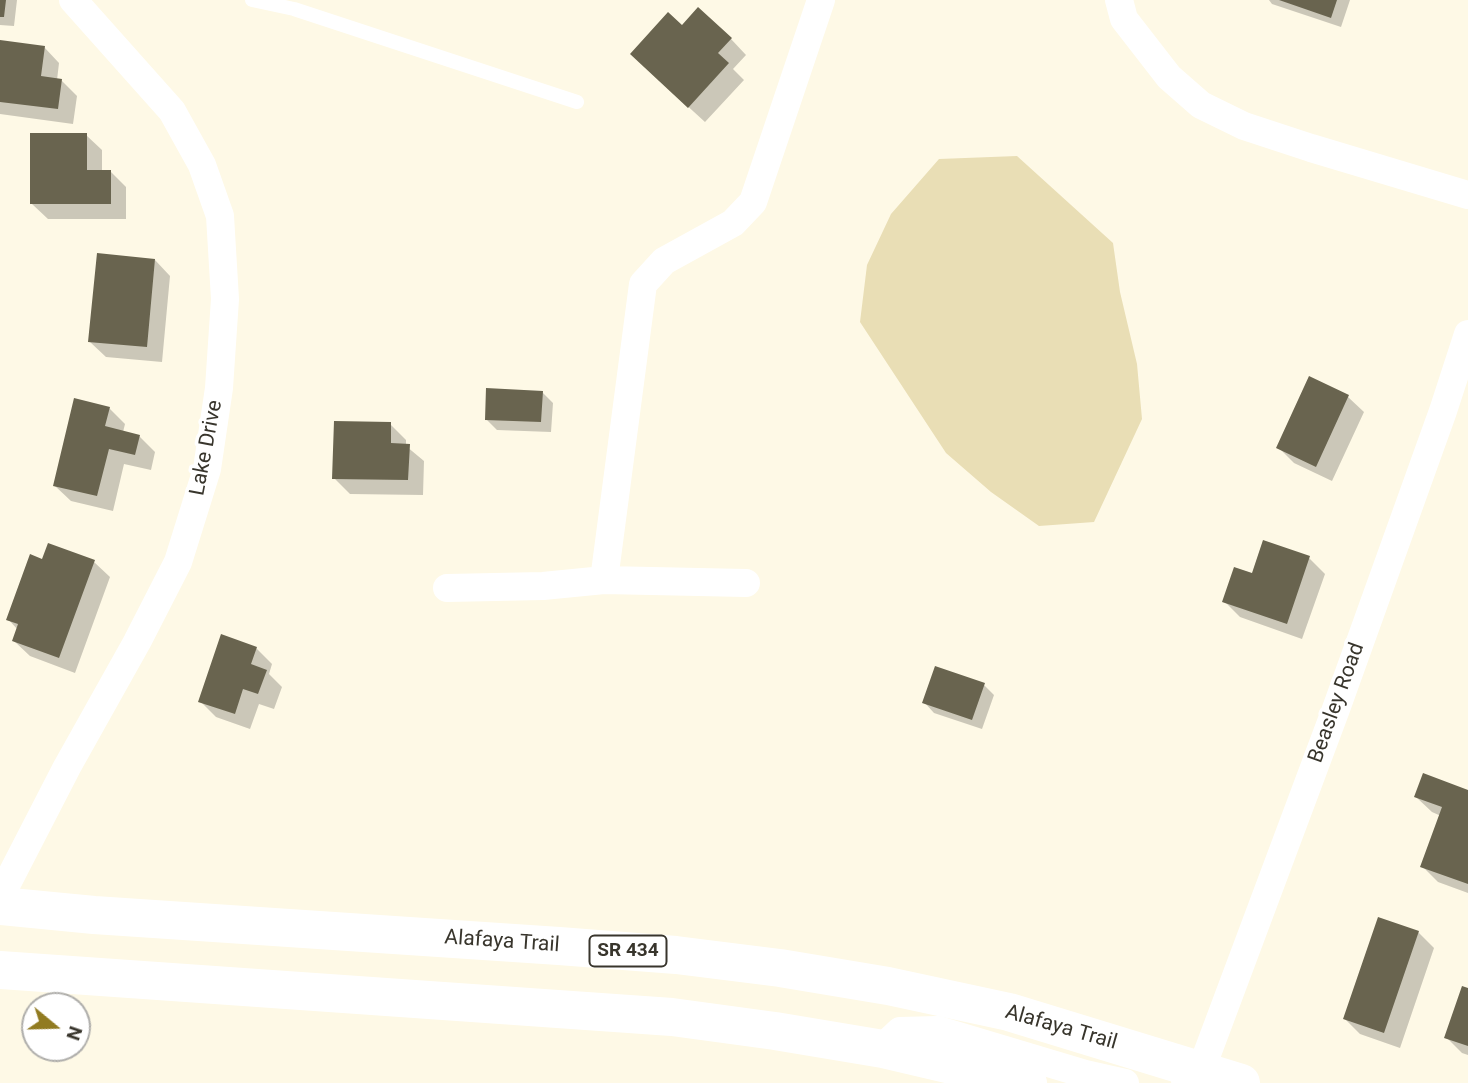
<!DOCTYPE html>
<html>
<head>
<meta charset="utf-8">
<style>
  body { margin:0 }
  #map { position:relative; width:1468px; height:1083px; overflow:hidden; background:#fef9e6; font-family:Roboto,sans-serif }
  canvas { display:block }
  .north { position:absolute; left:21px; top:992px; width:70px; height:70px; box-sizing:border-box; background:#fff; border:2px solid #afaeab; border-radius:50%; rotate:109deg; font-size:19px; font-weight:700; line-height:28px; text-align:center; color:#38352c }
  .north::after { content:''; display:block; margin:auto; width:24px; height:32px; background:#917b21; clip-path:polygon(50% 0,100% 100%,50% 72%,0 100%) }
</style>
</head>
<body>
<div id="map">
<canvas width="1468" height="1083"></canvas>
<div class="north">N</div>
</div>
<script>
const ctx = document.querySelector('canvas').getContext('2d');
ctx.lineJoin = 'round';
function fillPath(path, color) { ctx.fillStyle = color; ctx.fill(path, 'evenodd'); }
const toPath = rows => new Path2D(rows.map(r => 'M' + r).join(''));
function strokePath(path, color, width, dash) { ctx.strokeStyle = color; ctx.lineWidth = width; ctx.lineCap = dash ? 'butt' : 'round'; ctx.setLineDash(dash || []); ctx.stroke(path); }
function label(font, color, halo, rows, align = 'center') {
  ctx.font = font + ' Roboto,sans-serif'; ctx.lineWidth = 7; ctx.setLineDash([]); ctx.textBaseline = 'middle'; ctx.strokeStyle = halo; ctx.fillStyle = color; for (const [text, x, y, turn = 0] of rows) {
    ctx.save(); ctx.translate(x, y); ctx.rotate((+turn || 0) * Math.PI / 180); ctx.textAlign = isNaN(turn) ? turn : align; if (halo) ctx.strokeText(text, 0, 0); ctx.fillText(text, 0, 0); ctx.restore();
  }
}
const green = toPath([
  [1017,156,1113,243,1120,292,1137,364,1142,419,1094,522,1039,526,991,492,946,453,860,322,867,265,891,214,939,159]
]);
const shadow = toPath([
  [0,0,17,0,14,26,0,25],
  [1269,0,1350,0,1341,27,1272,4],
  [682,28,731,39,746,55,733,69,744,80,705,122,648,70],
  [0,42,44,47,59,63,57,80,61,80,77,96,73,124,0,114],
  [86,135,102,150,102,171,110,171,126,187,126,219,48,219,32,204],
  [155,260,170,276,162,362,106,357,90,342],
  [1310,379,1348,397,1364,412,1332,481,1294,463,1278,447],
  [542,392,553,403,551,432,497,430,486,419],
  [109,408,125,424,123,432,139,436,155,452,151,470,124,464,113,511,71,501,55,486],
  [390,424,406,440,406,446,424,461,423,495,350,494,334,478],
  [1309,558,1325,574,1302,639,1240,617,1224,601,1253,575],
  [43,561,94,562,110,577,75,673,30,656,14,641,18,630,8,619],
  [256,648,272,664,269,674,282,687,274,709,259,704,250,729,216,717,200,701],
  [984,685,994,695,982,729,934,713,924,702],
  [1468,792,1468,893,1438,882,1422,866,1441,816,1432,812,1416,797],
  [1418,932,1434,948,1400,1048,1360,1034,1345,1019],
  [1468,990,1468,1055,1462,1053,1446,1037]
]);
const building = toPath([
  [0,0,6,0,4,17,0,17],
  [1279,0,1337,0,1331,18],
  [698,7,732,38,718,53,729,63,688,108,630,54,668,12,682,25],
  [0,40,45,46,41,76,62,79,58,109,0,102],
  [30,133,87,133,87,170,111,170,111,204,30,204],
  [97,253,155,259,147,347,88,342],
  [1309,376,1349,395,1316,467,1276,448],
  [486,388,543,391,541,422,485,420],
  [74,398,110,407,105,426,140,435,135,455,109,449,97,496,53,486],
  [334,421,391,422,391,443,410,444,408,480,332,479],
  [1263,540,1310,556,1287,624,1222,602,1234,567,1252,573],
  [48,543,95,560,59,658,12,641,18,624,6,620,30,554,42,559],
  [221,634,257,647,251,664,267,670,258,694,243,689,235,714,198,702],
  [935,666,985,683,972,720,922,703],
  [1423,773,1468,790,1468,884,1420,867,1442,807,1414,797],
  [1378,917,1419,931,1384,1033,1343,1019],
  [1462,986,1468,988,1468,1046,1444,1038]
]);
const lane = toPath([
  [252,0,294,9,577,102]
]);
const street = toPath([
  [1119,0,1124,19,1169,77,1201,105,1244,126,1311,148,1468,195],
  [604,580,643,284,664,261,733,223,753,202,821,0],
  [447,588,543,586,604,580,746,583],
  [0,897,67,767,137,642,178,562,207,469,219,388,225,299,220,216,202,165,172,111,73,0],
  [881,1049,900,1031,938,1030,1085,1074,1125,1083],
  [1185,1080,1201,1070,1336,709,1443,411,1468,334]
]);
const primary = toPath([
  [0,906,94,915,559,946,676,955,780,968,888,986,1009,1012,1241,1083],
  [0,970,672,1017,775,1031,883,1049,1028,1083]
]);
const shields = [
  [628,951,77]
];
const shieldNames = [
  ["SR 434",628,951]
];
const streetNames = [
  ["Lake Drive",207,448,-79],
  ["Beasley Road",1337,703,-70],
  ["Alafaya Trail",502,942,4],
  ["Alafaya Trail",1061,1028,16]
];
fillPath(green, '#e9deb5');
fillPath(shadow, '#0003');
fillPath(building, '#69644f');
strokePath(lane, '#fff', 14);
strokePath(street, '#fff', 28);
strokePath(primary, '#fff', 38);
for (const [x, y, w] of shields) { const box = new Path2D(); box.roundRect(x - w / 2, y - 15.5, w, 31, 5); ctx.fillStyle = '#fff'; ctx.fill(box); strokePath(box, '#38352c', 2); }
label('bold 19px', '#38352c', null, shieldNames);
label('21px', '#38352c', '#fff', streetNames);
</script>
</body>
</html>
